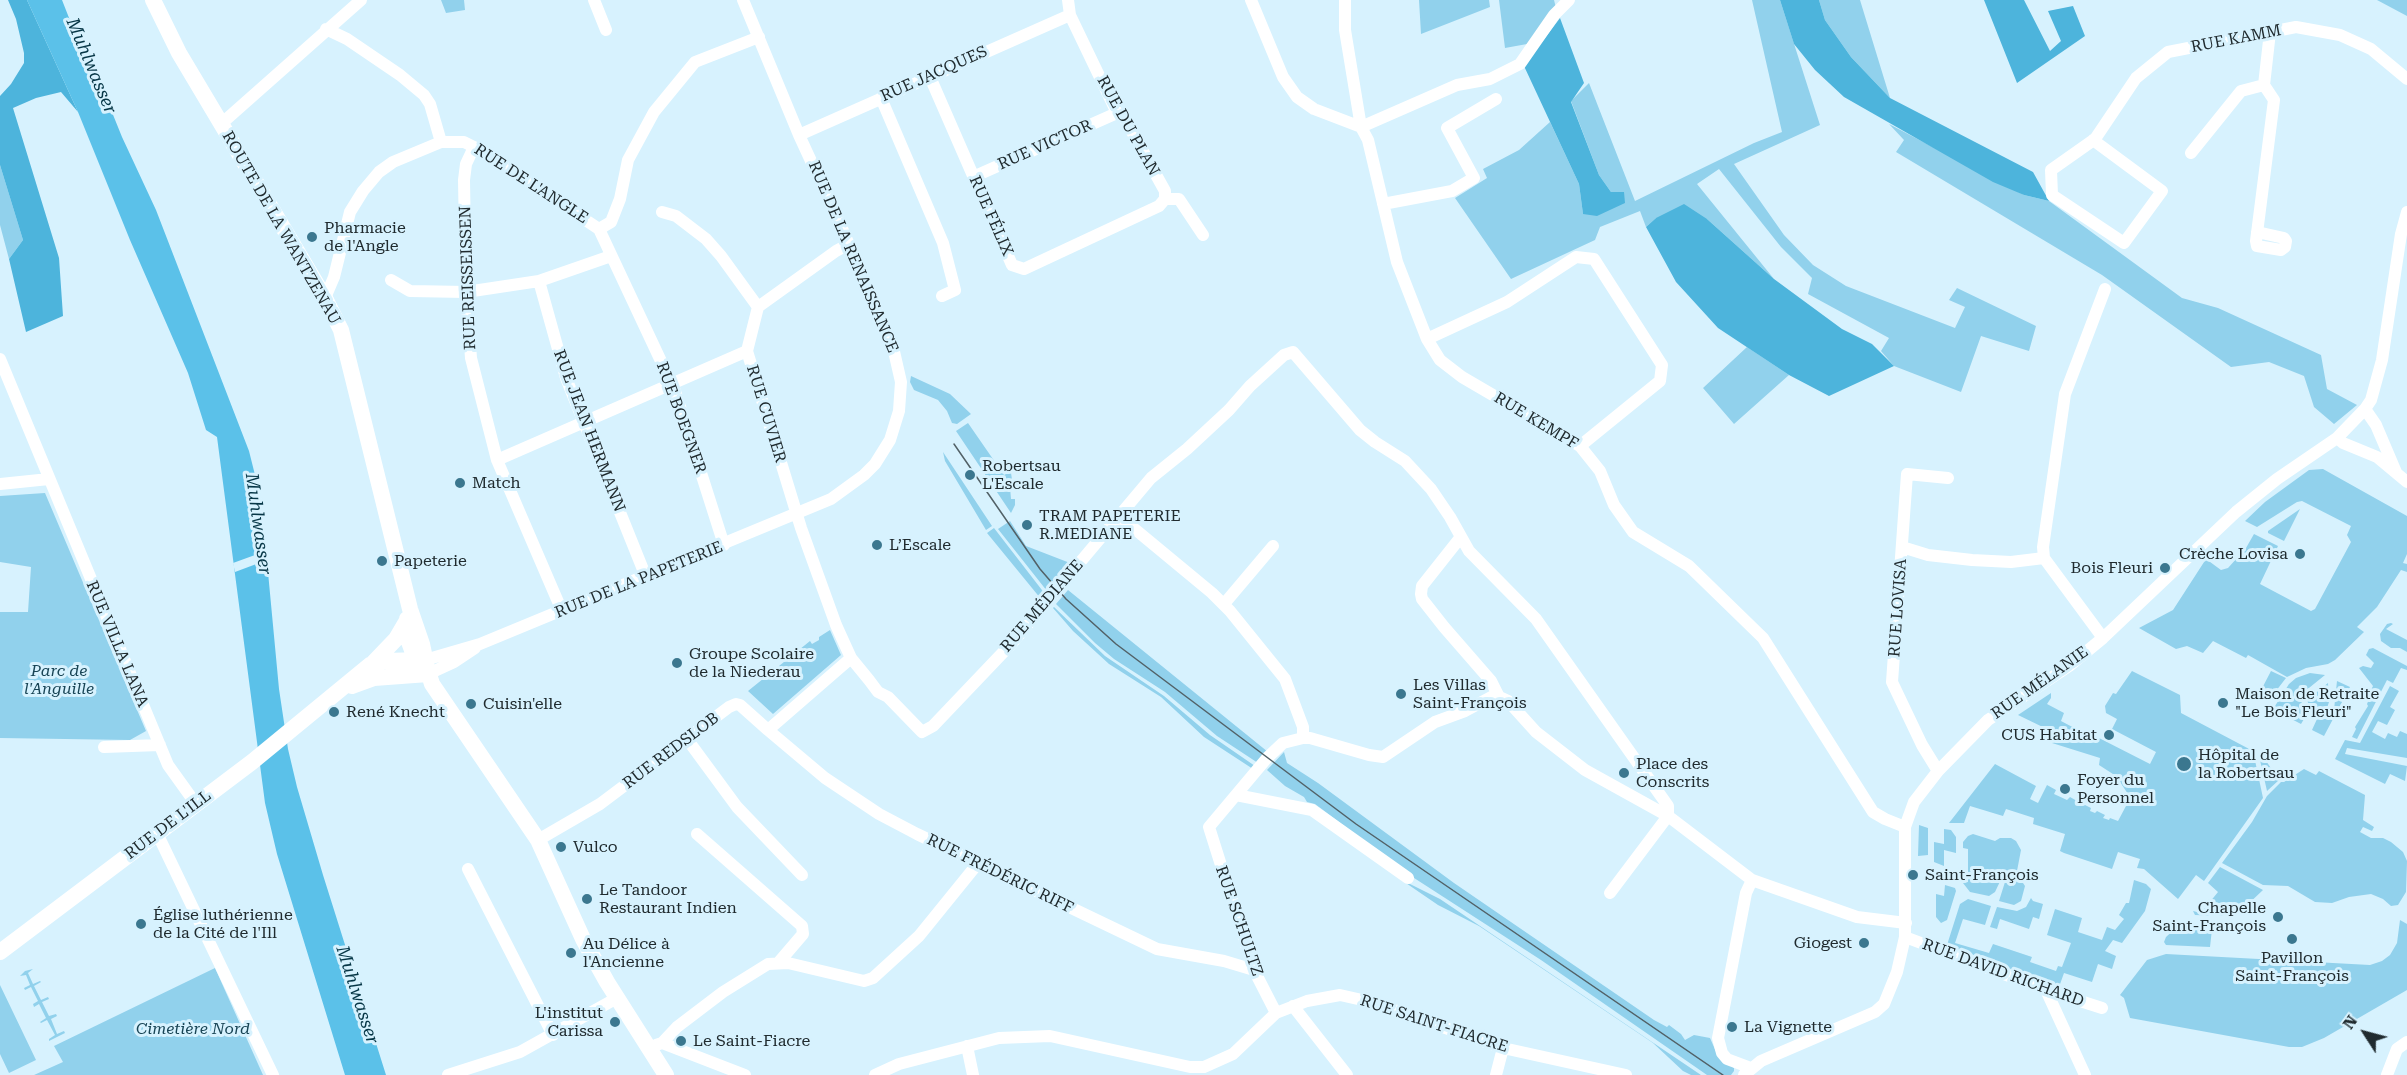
<!DOCTYPE html>
<html>
<head>
<meta charset="utf-8">
<style>
  body { margin:0 }
  #map { position:relative; width:2407px; height:1075px; overflow:hidden; background:#d7f2fe; font-family:"Roboto Serif",serif }
  canvas { display:block }
  .north { position:absolute; left:2335px; top:1003px; width:60px; height:60px; -webkit-text-stroke:4px #d7f2fe; paint-order:stroke; rotate:306deg; font-size:16px; font-weight:700; line-height:24px; text-align:center; color:#202b2f }
  .north::after { content:''; display:block; margin:auto; width:21px; height:27px; background:#202b2f; clip-path:polygon(50% 0,100% 100%,50% 72%,0 100%) }
</style>
</head>
<body>
<div id="map">
<canvas width="2407" height="1075"></canvas>
<div class="north">N</div>
</div>
<script>
const ctx = document.querySelector('canvas').getContext('2d');
ctx.lineJoin = 'round';
function fillPath(path, color) { ctx.fillStyle = color; ctx.fill(path, 'evenodd'); }
const toPath = rows => new Path2D(rows.map(r => 'M' + r).join(''));
function strokePath(path, color, width, dash) { ctx.strokeStyle = color; ctx.lineWidth = width; ctx.lineCap = dash ? 'butt' : 'round'; ctx.setLineDash(dash || []); ctx.stroke(path); }
function label(font, color, halo, rows, align = 'center') {
  ctx.font = font + ' "Roboto Serif",serif'; ctx.lineWidth = 6; ctx.setLineDash([]); ctx.textBaseline = 'middle'; ctx.strokeStyle = halo; ctx.fillStyle = color; for (const [text, x, y, turn = 0] of rows) {
    ctx.save(); ctx.translate(x, y); ctx.rotate((+turn || 0) * Math.PI / 180); ctx.textAlign = isNaN(turn) ? turn : align; if (halo) ctx.strokeText(text, 0, 0); ctx.fillText(text, 0, 0); ctx.restore();
  }
}
const green = toPath([
  [441,0,464,0,465,10,446,13],
  [1419,0,1489,0,1490,7,1421,34],
  [1499,0,1554,0,1556,8,1527,44,1505,48],
  [1752,0,1780,0,1820,125,1734,164,1784,235,1813,265,1846,286,1955,328,1965,307,1949,300,1957,288,2036,326,2029,351,1981,336,1961,392,1894,366,1881,351,1889,338,1808,294,1812,278,1781,247,1719,169,1697,184,1774,279,1707,219,1656,218,1646,227,1640,211,1600,227,1595,240,1511,279,1455,198,1487,178,1483,169,1519,150,1550,122,1579,184,1583,214,1611,192,1599,175,1571,101,1589,83,1635,201,1754,143,1782,132],
  [1819,0,1860,0,1890,98,1851,57,1825,20],
  [2377,0,2407,0,2407,16],
  [1889,124,2024,195,2049,201,2182,298,2218,308,2321,355,2327,389,2357,405,2334,424,2314,407,2304,376,2269,362,2231,367,2102,275,1896,152,1904,140],
  [0,165,23,240,9,259,0,225],
  [1747,347,1789,375,1734,424,1703,388],
  [911,376,950,394,971,414,957,424,952,423,947,411,938,400,914,390,910,382],
  [968,423,1004,475,1010,472,1011,473,1013,486,1010,487,1011,499,1015,499,1015,505,1011,513,956,431],
  [943,452,992,526,986,530,945,461],
  [2323,469,2407,516,2407,554,2403,563,2407,564,2407,572,2401,570,2377,607,2357,627,2364,632,2335,660,2328,664,2306,668,2287,677,2248,655,2246,658,2213,641,2203,653,2187,646,2176,649,2139,628,2173,610,2206,559,2221,570,2228,568,2246,548,2254,534,2278,546,2260,584,2311,611,2315,609,2351,542,2347,535,2351,526,2302,501,2297,502,2257,527,2245,521,2265,502,2309,470],
  [45,493,146,731,130,740,0,738,0,612,28,612,31,567,0,562,0,496],
  [2300,509,2284,541,2268,533,2268,531],
  [1010,521,1026,546,1070,563,1047,591,998,529],
  [994,528,1045,594,1041,599,987,533],
  [1068,590,1268,752,1258,763,1217,736,1165,692,1114,659,1095,643,1056,604],
  [1054,607,1105,656,1164,696,1210,735,1255,766,1253,769,1204,737,1161,697,1109,664,1073,631,1053,608],
  [2391,623,2393,624,2386,629,2407,640,2407,652,2400,648,2391,648,2381,641,2380,634,2387,624],
  [830,630,841,655,773,714,748,691,810,641,812,644,819,640,819,637],
  [2373,648,2407,666,2407,670,2401,668,2393,683,2387,680,2357,739,2352,737,2356,729,2355,727,2368,706,2367,704,2370,697,2368,696,2373,686,2359,668,2363,666,2371,668,2374,663,2366,655,2369,649],
  [2132,671,2180,695,2181,713,2253,751,2263,798,2204,881,2196,875,2178,899,2144,869,2137,868,2140,859,2118,852,2112,869,2064,853,2060,851,2065,834,2033,824,2034,818,2006,809,2003,816,1970,806,1964,823,1949,823,1995,764,2036,786,2030,799,2038,803,2047,785,2056,790,2054,794,2067,800,2070,797,2077,801,2076,804,2081,806,2083,804,2091,808,2090,811,2095,813,2097,811,2105,815,2103,818,2109,820,2110,818,2118,821,2126,806,2123,804,2128,794,2116,776,2099,765,2100,758,2052,743,2053,732,2018,715,2051,693,2051,698,2047,704,2064,713,2061,721,2097,740,2099,738,2150,764,2156,752,2112,729,2117,719,2106,713,2105,706,2113,693,2116,694],
  [2271,671,2286,678,2269,700,2260,700,2248,694,2249,692,2258,696],
  [2310,673,2325,675,2304,692,2301,705,2307,714,2301,724,2276,711,2272,719,2268,717,2289,684,2296,678],
  [2337,681,2350,687,2324,736,2312,730,2317,719,2325,719,2334,710],
  [2328,683,2329,702,2326,711,2321,714,2310,708,2307,700],
  [2390,686,2399,691,2390,707,2395,710,2387,725,2378,721,2372,732,2385,739,2388,733,2397,737,2400,731,2407,734,2407,758,2347,748,2345,754,2407,766,2405,781,2390,774,2385,784,2335,759,2345,740,2360,743],
  [1284,752,1287,763,1318,783,1454,883,1654,1020,1667,1027,1669,1025,1681,1034,1685,1040,1694,1035,1710,1038,1717,1054,1734,1068,1734,1071,1731,1075,1707,1075,1541,960,1411,876,1315,804,1307,802,1304,797,1285,786,1267,770],
  [2262,755,2279,780,2267,791,2260,760],
  [2304,769,2316,775,2319,771,2365,795,2363,820,2374,827,2372,831,2363,827,2360,832,2371,838,2383,838,2391,842,2403,852,2407,861,2406,892,2398,905,2391,906,2383,899,2371,894,2349,897,2332,903,2315,902,2288,886,2263,885,2222,863,2252,822,2267,796,2281,782,2284,782],
  [1919,825,1928,828,1928,855,1918,856],
  [1944,829,1951,830,1956,837,1956,853,1944,850,1944,866,1934,862,1934,842,1944,844],
  [1973,834,1995,841,2000,838,2011,838,2016,841,2021,850,2017,871,2004,873,1995,892,1989,896,1970,892,1963,883,1968,882,1968,849,1963,848,1963,842,1968,836],
  [2220,867,2263,890,2244,908,2234,914,2224,916,2195,915,2193,911,2201,913,2218,892,2208,883],
  [2014,878,2021,880,2025,886,2021,901,2014,905,1999,901,2005,882],
  [1400,879,1440,899,1701,1075,1691,1075,1683,1071,1653,1043,1479,926,1438,905],
  [2134,880,2146,884,2151,889,2145,911,2122,943,2113,940,2105,951,2116,956,2112,969,2098,964,2092,982,2064,973,2059,987,1947,945,1960,904,1968,899,1991,906,1985,925,1963,919,1955,943,1989,953,1993,944,2032,957,2030,962,2056,971,2058,966,2062,967,2071,943,2047,935,2055,909,2082,918,2078,932,2102,940,2107,927,2115,930,2124,919,2119,915,2126,903,2129,903],
  [1945,885,1955,888,1956,891,1947,920,1941,923,1936,917,1936,894,1944,896],
  [2031,898,2033,901,2043,904,2039,919,2033,917,2029,929,2000,919,1997,929,1990,927,1997,907,2017,911,2026,907],
  [2400,920,2407,924,2407,990,2324,1038,2302,1047,2289,1047,2130,1018,2124,998,2120,995,2147,960,2166,954,2370,965,2382,961,2390,955,2397,943],
  [2187,923,2210,924,2212,929,2210,947,2166,945,2164,942,2166,937,2178,926],
  [215,968,263,1075,34,1075,63,1062,54,1046],
  [33,969,28,973,33,984,40,981,41,982,34,986,41,1000,48,997,49,999,42,1002,49,1016,56,1014,57,1016,51,1019,57,1034,64,1031,65,1033,49,1041,49,1039,55,1035,47,1020,41,1023,40,1022,46,1018,39,1004,34,1007,33,1004,38,1001,31,987,25,990,24,988,30,985,26,975,20,976,25,971],
  [0,985,36,1060,9,1073,0,1054]
]);
const forest = toPath([
  [8,0,27,0,78,112,61,92,36,98,13,108,59,258,63,316,26,332,9,259,23,240,0,165,0,96,11,84,24,63,24,53,16,19],
  [1780,0,1819,0,1825,20,1851,57,1890,98,2033,172,2049,201,2024,195,1993,182,1844,97,1815,70,1794,44],
  [1984,0,2024,0,2050,51,2061,41,2048,11,2073,6,2085,36,2017,83],
  [1560,18,1584,83,1571,102,1599,175,1611,192,1624,192,1625,203,1597,216,1583,214,1579,184,1524,66],
  [1684,204,1707,219,1774,279,1842,329,1872,344,1894,366,1829,396,1789,375,1718,328,1676,282,1646,227,1656,218]
]);
const water = toPath([
  [27,0,62,0,82,51,103,90,122,137,156,210,249,451,256,479,266,551,279,689,288,749,297,787,323,875,386,1075,345,1075,277,854,265,803,217,437,206,430,188,373,130,240,78,112]
]);
const pier = toPath([
  [266,551,267,560,235,572,233,563]
]);
const minor = toPath([
  [594,0,606,30],
  [1068,0,1070,15,1117,113,1125,119,1165,191,1165,199,1179,199,1203,235],
  [1251,0,1283,77,1297,97,1314,109,1361,127],
  [1345,0,1345,30,1361,127,1368,140,1397,262,1427,339,1440,360,1462,377,1580,446,1600,471,1614,505,1633,532,1689,566,1763,638,1873,812,1885,819,1905,827],
  [326,29,347,39,400,75,424,95,430,104,441,142],
  [930,77,1012,265,1024,269,1159,206,1165,199],
  [881,98,943,243,955,290,942,296],
  [221,124,361,0],
  [1361,127,1457,85,1490,79,1520,64,1554,15,1569,0],
  [799,135,1070,15],
  [2093,140,2162,191,2124,243,2052,195,2051,170,2095,139,2136,78,2168,52,2296,27,2340,35,2371,49,2407,79],
  [474,147,466,164,464,180,466,292,471,358,497,460,562,611],
  [2191,153,2241,91,2264,85],
  [973,177,1117,113],
  [1383,204,1452,191,1474,178,1447,128,1496,99],
  [662,212,676,216,706,239,721,256,758,307,747,351,801,528,836,625,851,658,869,680,878,692,888,697,922,732,933,726,1013,642,1151,478,1187,449,1229,410,1250,386,1284,355,1293,352,1360,430,1375,442,1405,461,1431,489,1450,517,1469,551,1536,619,1668,806,1668,816,1610,893],
  [599,229,675,391,724,545],
  [2257,232,2284,238,2286,241,2285,247,2281,250,2257,246,2256,241,2274,100,2264,85,2270,32],
  [391,280,410,291,466,292,539,281,611,256],
  [539,281,566,378,646,577],
  [325,298,334,277,350,212,363,191,379,172,393,162,441,142,464,142,480,150,599,229,611,222,620,199,628,160,654,112,695,62,759,37],
  [758,307,836,251,849,244],
  [1427,339,1507,302,1576,257,1594,259,1662,365,1660,381,1580,446],
  [0,359,168,765,196,804],
  [2365,409,2376,425,2396,472],
  [2337,438,2343,443,2377,457,2407,482],
  [497,460,747,351],
  [0,484,49,479],
  [1119,516,1212,593,1230,611,1285,679,1303,727,1303,738],
  [1460,538,1422,586,1421,594,1422,599,1444,627,1491,681,1498,695],
  [1902,547,1928,555,1972,560,2011,562,2044,558],
  [1224,604,1273,546],
  [2103,638,2044,558,2043,547,2065,394,2105,289],
  [425,660,480,644,831,499,864,475,875,464,890,440,899,411,901,382,893,347,841,226,799,135,743,0],
  [428,674,454,662,475,648],
  [768,730,825,778,879,814,917,834,1157,949,1224,961,1254,970],
  [687,739,737,807,802,875],
  [104,747,160,745],
  [1938,771,1922,745,1892,682,1907,474,1948,478],
  [1236,795,1312,810,1408,878],
  [157,833,273,1075],
  [697,834,802,926,803,934,779,962],
  [538,840,600,804,729,707,736,704,740,705,768,730,851,658],
  [468,869,553,1035],
  [1905,937,2046,990,2102,1008],
  [2046,990,2085,1075],
  [1293,1006,1347,1075],
  [1276,1013,1254,970,1209,827,1267,758,1283,743,1303,738,1310,738,1369,755,1383,757,1435,722,1465,711,1495,695,1508,701,1536,732,1585,770,1668,816,1752,880,1857,917,1906,923],
  [662,1043,677,1027,723,992,768,964,788,963,864,981,873,978,919,936,979,862],
  [656,1045,662,1043,745,1075],
  [967,1046,973,1075],
  [1751,1068,1727,1059,1722,1053,1718,1038,1746,893,1752,880],
  [448,1075,520,1052,617,998],
  [875,1075,899,1064,999,1038,1050,1036,1190,1067,1204,1067,1233,1054,1276,1013,1307,1001,1340,995,1371,1002,1503,1048,1626,1075],
  [1496,1075,1503,1048],
  [1744,1075,1761,1061,1875,1012,1884,1004,1897,972,1905,937,1905,827,1914,802,1938,771,1988,720,2069,666,2103,638,2236,512,2277,479,2337,438,2365,409,2371,400,2382,360,2401,234,2407,212],
  [2387,1075,2397,1049,2407,1042]
]);
const major = toPath([
  [153,0,179,53,325,298,341,330,410,609,422,644,427,668,432,684,538,840,583,939,607,982,666,1075],
  [407,619,409,642,419,669],
  [373,663,396,639,406,622],
  [352,686,374,678,428,674],
  [0,952,252,762,370,665,383,661,425,660]
]);
const tram = toPath([
  [954,444,1040,569,1066,599,1116,644,1356,824,1723,1075]
]);
const markers = [
  [312,237,6,"#3b778f"],
  [970,475,6,"#3b778f"],
  [460,483,6,"#3b778f"],
  [1027,525,6,"#3b778f"],
  [877,545,6,"#3b778f"],
  [2300,554,6,"#3b778f"],
  [382,561,6,"#3b778f"],
  [2165,568,6,"#3b778f"],
  [677,663,6,"#3b778f"],
  [1401,694,6,"#3b778f"],
  [2223,703,6,"#3b778f"],
  [471,704,6,"#3b778f"],
  [334,712,6,"#3b778f"],
  [2109,735,6,"#3b778f"],
  [2184,764,8,"#3b778f"],
  [1624,773,6,"#3b778f"],
  [2065,789,6,"#3b778f"],
  [561,847,6,"#3b778f"],
  [1913,875,6,"#3b778f"],
  [587,899,6,"#3b778f"],
  [2278,917,6,"#3b778f"],
  [141,924,6,"#3b778f"],
  [2292,939,6,"#3b778f"],
  [1864,943,6,"#3b778f"],
  [571,953,6,"#3b778f"],
  [615,1022,6,"#3b778f"],
  [1732,1027,6,"#3b778f"],
  [681,1041,6,"#3b778f"]
];
const streetNames = [
  ["RUE KAMM",2236,39,-11],
  ["RUE JACQUES",934,74,-24],
  ["RUE DU PLAN",1128,126,61],
  ["RUE VICTOR",1045,145,-24],
  ["RUE DE L'ANGLE",531,184,33],
  ["RUE FÉLIX",991,216,66],
  ["ROUTE DE LA WANTZENAU",281,228,60],
  ["RUE DE LA RENAISSANCE",853,257,67],
  ["RUE REISSEISSEN",468,278,-92],
  ["RUE CUVIER",766,414,73],
  ["RUE BOEGNER",681,418,70],
  ["RUE KEMPF",1536,421,31],
  ["RUE JEAN HERMANN",589,431,69],
  ["RUE DE LA PAPETERIE",639,580,-22],
  ["RUE MÉDIANE",1042,606,-49],
  ["RUE LOVISA",1898,608,-86],
  ["RUE VILLA LANA",117,644,67],
  ["RUE MÉLANIE",2040,683,-35],
  ["RUE REDSLOB",671,751,-37],
  ["RUE DE L'ILL",168,825,-37],
  ["RUE FRÉDÉRIC RIFF",1000,874,26],
  ["RUE SCHULTZ",1239,921,71],
  ["RUE DAVID RICHARD",2003,973,20],
  ["RUE SAINT-FIACRE",1434,1024,18]
];
const poiNames = [
  ["Pharmacie",324,228],
  ["de l'Angle",324,246],
  ["Robertsau",982,466],
  ["L'Escale",982,484],
  ["Match",472,483],
  ["TRAM PAPETERIE",1039,516],
  ["R.MEDIANE",1039,534],
  ["L’Escale",889,545],
  ["Crèche Lovisa",2288,554,"right"],
  ["Papeterie",394,561],
  ["Bois Fleuri",2153,568,"right"],
  ["Groupe Scolaire",689,654],
  ["de la Niederau",689,672],
  ["Les Villas",1413,685],
  ["Saint-François",1413,703],
  ["Maison de Retraite",2235,694],
  ["\"Le Bois Fleuri\"",2235,712],
  ["Cuisin'elle",483,704],
  ["René Knecht",346,712],
  ["CUS Habitat",2097,735,"right"],
  ["Hôpital de",2198,755],
  ["la Robertsau",2198,773],
  ["Place des",1636,764],
  ["Conscrits",1636,782],
  ["Foyer du",2077,780],
  ["Personnel",2077,798],
  ["Vulco",573,847],
  ["Saint-François",1925,875],
  ["Le Tandoor",599,890],
  ["Restaurant Indien",599,908],
  ["Chapelle",2266,908,"right"],
  ["Saint-François",2266,926,"right"],
  ["Église luthérienne",153,915],
  ["de la Cité de l'Ill",153,933],
  ["Giogest",1852,943,"right"],
  ["Au Délice à",583,944],
  ["l'Ancienne",583,962],
  ["Pavillon",2292,958,"center"],
  ["Saint-François",2292,976,"center"],
  ["L'institut",603,1013,"right"],
  ["Carissa",603,1031,"right"],
  ["La Vignette",1744,1027],
  ["Le Saint-Fiacre",693,1041]
];
const parkNames = [
  ["Parc de",59,671],
  ["l'Anguille",59,689],
  ["Cimetière Nord",193,1029]
];
const waterNames = [
  ["Muhlwasser",91,66,67],
  ["Muhlwasser",258,524,82],
  ["Muhlwasser",357,995,72]
];
fillPath(green, '#91d1ec');
fillPath(forest, '#4db4dc');
fillPath(water, '#5bc1e9');
fillPath(pier, '#d7f2fe');
strokePath(minor, '#fff', 12);
strokePath(major, '#fff', 16);
strokePath(tram, '#526167', 1.5);
for (const [x, y, r, color] of markers) { const dot = new Path2D(); dot.arc(x, y, r, 0, 2 * Math.PI); ctx.fillStyle = color; ctx.fill(dot); strokePath(dot, '#d7f2fe', 2); }
label('16px', '#202b2f', '#d7f2fe', streetNames);
label('16px', '#202b2f', '#d7f2fe', poiNames, 'left');
label('italic 16px', '#194556', '#d7f2fe', parkNames);
label('italic 18px', '#063646', '#d7f2fe', waterNames);
</script>
</body>
</html>
